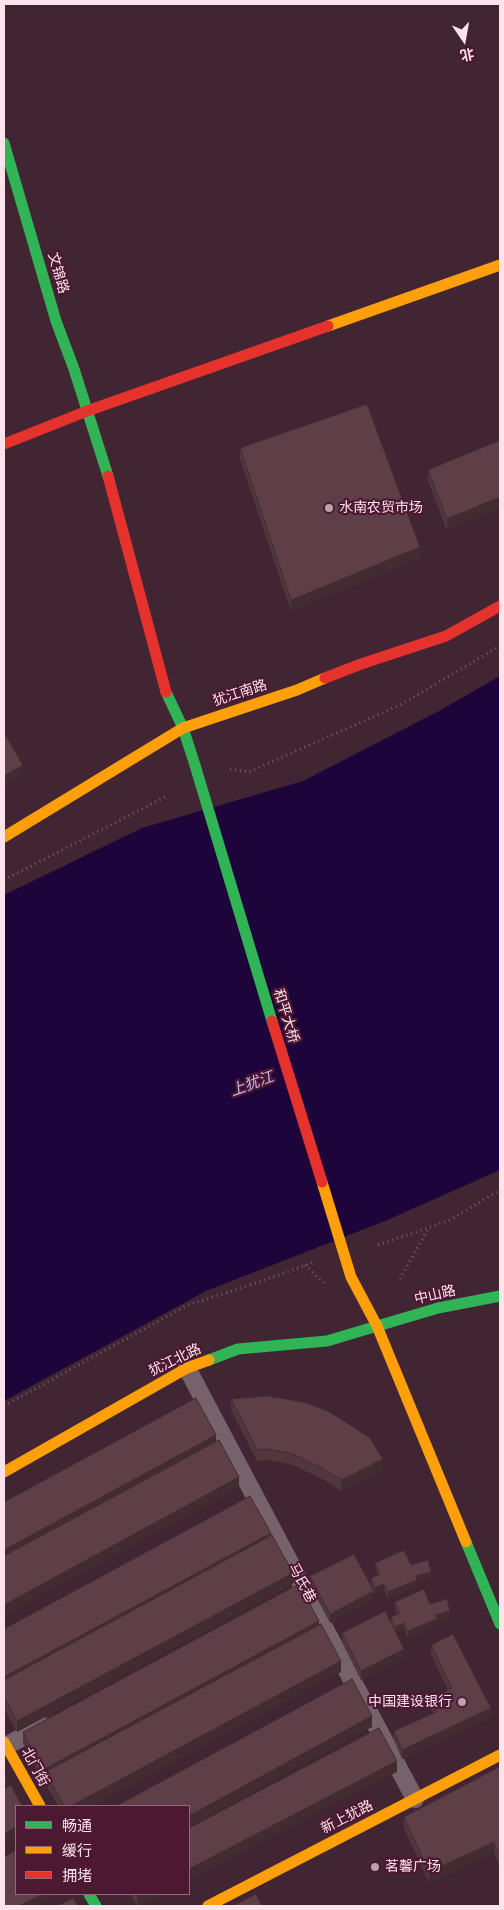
<!DOCTYPE html>
<html>
<head>
<meta charset="utf-8">
<style>
  body { margin:0 }
  #map { position:relative; width:504px; height:1910px; overflow:hidden; background:#412533; font-family:Inter,"Noto Sans SC",sans-serif }
  canvas { display:block }
  .frame { position:absolute; inset:0; border:5px solid #fee2ec; pointer-events:none }
  .legend { position:absolute; left:15px; top:1805px; width:175px; height:90px; box-sizing:border-box; background:#4d1932; border:1px solid #94697c; margin:0; padding:6px 9px; list-style:none; font-size:15px; color:#fee2ec }
  .legend li { display:flex; align-items:center; gap:10px; height:25px }
  .legend b { width:25px; border:1px solid #94697c }
  .north { position:absolute; left:439px; top:15px; width:50px; height:50px; -webkit-text-stroke:4px #4d1932; paint-order:stroke; rotate:168deg; font-size:14px; font-weight:700; line-height:20px; text-align:center; color:#fee2ec }
  .north::after { content:''; display:block; margin:auto; width:18px; height:22px; background:#fee2ec; clip-path:polygon(50% 0,100% 100%,50% 72%,0 100%) }
</style>
</head>
<body>
<div id="map">
<canvas width="504" height="1910"></canvas>
<div class="frame"></div>
<ul class="legend">
<li><b style="height:6px;background:#30b455"></b>畅通</li>
<li><b style="height:6px;background:#ff9f0a"></b>缓行</li>
<li><b style="height:6px;background:#e5322d"></b>拥堵</li>
</ul>
<div class="north">北</div>
</div>
<script>
const ctx = document.querySelector('canvas').getContext('2d');
ctx.lineJoin = 'round';
function fillPath(path, color) { ctx.fillStyle = color; ctx.fill(path, 'evenodd'); }
const toPath = rows => new Path2D(rows.map(r => 'M' + r).join(''));
function strokePath(path, color, width, dash) { ctx.strokeStyle = color; ctx.lineWidth = width; ctx.lineCap = dash ? 'butt' : 'round'; ctx.setLineDash(dash || []); ctx.stroke(path); }
function label(font, color, halo, rows, align = 'center') {
  ctx.font = font + ' Inter,"Noto Sans SC",sans-serif'; ctx.lineWidth = 4.5; ctx.setLineDash([]); ctx.textBaseline = 'middle'; ctx.strokeStyle = halo; ctx.fillStyle = color; for (const [text, x, y, turn = 0] of rows) {
    ctx.save(); ctx.translate(x, y); ctx.rotate((+turn || 0) * Math.PI / 180); ctx.textAlign = isNaN(turn) ? turn : align; if (halo) ctx.strokeText(text, 0, 0); ctx.fillText(text, 0, 0); ctx.restore();
  }
}
const water = toPath([
  [500,676,500,1170,385,1221,206,1291,4,1401,4,895,142,828,303,781,439,711]
]);
const path = toPath([
  [230,769,249,772,402,704,500,646],
  [4,880,167,796],
  [378,1245,450,1220,500,1190],
  [305,1265,325,1284],
  [400,1279,428,1229],
  [4,1406,188,1305,236,1290,312,1263]
]);
const street = toPath([
  [187,1368,415,1799],
  [6,1746,43,1726]
]);
const fast = toPath([
  [4,143,56,321,74,369,108,476],
  [166,692,183,728,194,762,272,1021],
  [209,1360,238,1349,327,1341,438,1308,500,1296],
  [466,1542,500,1624],
  [89,1894,96,1906]
]);
const slow = toPath([
  [328,326,500,265],
  [4,837,183,728,297,690,325,678],
  [322,1182,351,1277,377,1326,466,1542],
  [4,1472,187,1368,209,1360],
  [4,1742,40,1806],
  [208,1906,500,1755]
]);
const jam = toPath([
  [4,444,87,411,328,326],
  [108,476,166,692],
  [325,678,361,664,446,636,500,606],
  [272,1021,322,1182]
]);
const wall = toPath([
  [500,440,500,508,447,530,428,481,428,470],
  [240,448,420,558,291,611,240,459],
  [231,1399,383,1470,341,1491,324,1480,293,1465,268,1460,257,1461,231,1410],
  [271,1536,293,1584,17,1732,4,1708,4,1629],
  [375,1563,411,1565,431,1578,417,1582,417,1586,388,1599,384,1590,375,1594,371,1584,371,1578,378,1575,375,1569],
  [310,1576,374,1600,330,1623,310,1585],
  [395,1602,450,1618,437,1621,437,1625,408,1638,404,1629,396,1633,404,1658,361,1680,342,1642,342,1633,391,1622,391,1617,397,1614,395,1608],
  [319,1624,341,1672,92,1806,58,1806,45,1783,45,1780,43,1781,23,1743,23,1732],
  [431,1645,491,1717,402,1759,394,1740,394,1731,433,1713,430,1707,430,1698,448,1690,431,1654],
  [500,1767,500,1868,494,1853,429,1883,404,1828,404,1817],
  [130,1894,163,1894,139,1906,137,1906]
]);
const shadedWall = toPath([
  [500,497,500,508,447,530,447,519],
  [420,547,420,558,291,611,291,600],
  [23,765,23,774,6,784,6,789,4,790,4,776],
  [216,1435,216,1446,4,1561,4,1550],
  [383,1459,383,1470,341,1491,341,1480],
  [239,1477,239,1488,4,1616,4,1605],
  [271,1533,271,1544,4,1688,4,1677],
  [431,1572,431,1578,417,1582,417,1586,388,1599,388,1592,416,1576],
  [293,1573,293,1584,17,1732,17,1721],
  [384,1584,384,1590,375,1594,375,1588],
  [374,1591,374,1600,330,1623,330,1614],
  [450,1611,450,1618,437,1621,437,1625,408,1638,408,1631,435,1615],
  [319,1621,319,1632,45,1772,45,1780,43,1781,43,1770],
  [404,1623,404,1629,395,1633,395,1627],
  [404,1649,404,1658,361,1680,361,1671],
  [341,1661,341,1672,92,1806,71,1806],
  [491,1708,491,1717,402,1759,402,1750],
  [372,1716,372,1727,189,1827,189,1816],
  [397,1761,397,1772,189,1880,189,1869],
  [7,1781,7,1790,4,1792,4,1783],
  [16,1827,16,1836,4,1843,4,1834],
  [494,1842,494,1853,429,1883,429,1872],
  [43,1894,60,1894,36,1906,19,1906],
  [142,1894,163,1894,139,1906,137,1906,137,1896]
]);
const building = toPath([
  [367,404,420,547,291,600,240,448,367,404],
  [500,440,500,497,447,519,428,470,500,440],
  [4,733,23,765,4,776,4,733],
  [266,1396,281,1398,307,1403,330,1412,370,1438,383,1459,341,1480,324,1469,293,1454,268,1449,257,1450,231,1399,266,1396],
  [196,1398,216,1435,4,1550,4,1502,196,1398],
  [219,1440,239,1477,4,1605,4,1556,219,1440],
  [250,1496,271,1533,4,1677,4,1629,250,1496],
  [272,1535,293,1573,17,1721,4,1697,4,1680,272,1535],
  [404,1550,411,1565,428,1560,431,1572,416,1576,417,1580,388,1592,384,1584,375,1588,371,1578,380,1574,375,1563,404,1550],
  [354,1554,374,1591,330,1614,310,1576,354,1554],
  [299,1584,319,1621,43,1770,23,1732,299,1584],
  [424,1589,430,1604,447,1599,450,1611,435,1615,437,1619,408,1631,404,1623,395,1627,391,1617,400,1613,395,1602,424,1589],
  [385,1611,404,1649,361,1671,342,1633,385,1611],
  [321,1624,341,1661,71,1806,64,1806,45,1772,321,1624],
  [453,1634,491,1708,402,1750,394,1731,436,1712,430,1698,452,1688,431,1645,453,1634],
  [352,1679,372,1716,189,1816,189,1806,116,1806,352,1679],
  [379,1728,397,1761,189,1869,189,1828,379,1728],
  [499,1767,500,1767,500,1857,494,1842,429,1872,404,1817,499,1767],
  [4,1775,7,1781,4,1783,4,1775],
  [11,1785,22,1806,16,1806,16,1827,4,1834,4,1789,11,1785],
  [16,1850,16,1894,43,1894,19,1906,4,1906,4,1857,16,1850],
  [136,1894,142,1894,137,1896,136,1894],
  [256,1894,262,1906,233,1906,256,1894],
  [73,1898,78,1906,57,1906,73,1898]
]);
const markers = [
  [329,508,5,"#bca0ab"],
  [462,1702,5,"#bca0ab"],
  [375,1867,5,"#bca0ab"]
];
const streetNames = [
  ["文锦路",58,273,74],
  ["犹江南路",240,693,-18],
  ["和平大桥",286,1016,73],
  ["中山路",435,1295,-13],
  ["犹江北路",175,1360,-26],
  ["马氏巷",302,1583,62],
  ["北门街",35,1767,61],
  ["新上犹路",347,1817,-27]
];
const poiNames = [
  ["水南农贸市场",339,508],
  ["中国建设银行",452,1702,"right"],
  ["茗馨广场",385,1867]
];
const waterNames = [
  ["上犹江",252,1084,-20]
];
fillPath(water, '#1d053b');
strokePath(path, '#735d67', 3, [1, 4]);
strokePath(street, '#77616b', 18);
strokePath(fast, '#30b455', 11);
strokePath(slow, '#ff9f0a', 11);
strokePath(jam, '#e5322d', 11);
fillPath(wall, '#51363e');
fillPath(shadedWall, '#422c32');
fillPath(building, '#5e3f48');
strokePath(building, '#422c32', 1);
for (const [x, y, r, color] of markers) { const dot = new Path2D(); dot.arc(x, y, r, 0, 2 * Math.PI); ctx.fillStyle = color; ctx.fill(dot); strokePath(dot, '#4d1932', 2); }
label('14px', '#fee2ec', '#4d1932', streetNames);
label('14px', '#fee2ec', '#4d1932', poiNames, 'left');
label('italic 15px', '#c4b7fa', '#4d1932', waterNames);
</script>
</body>
</html>
